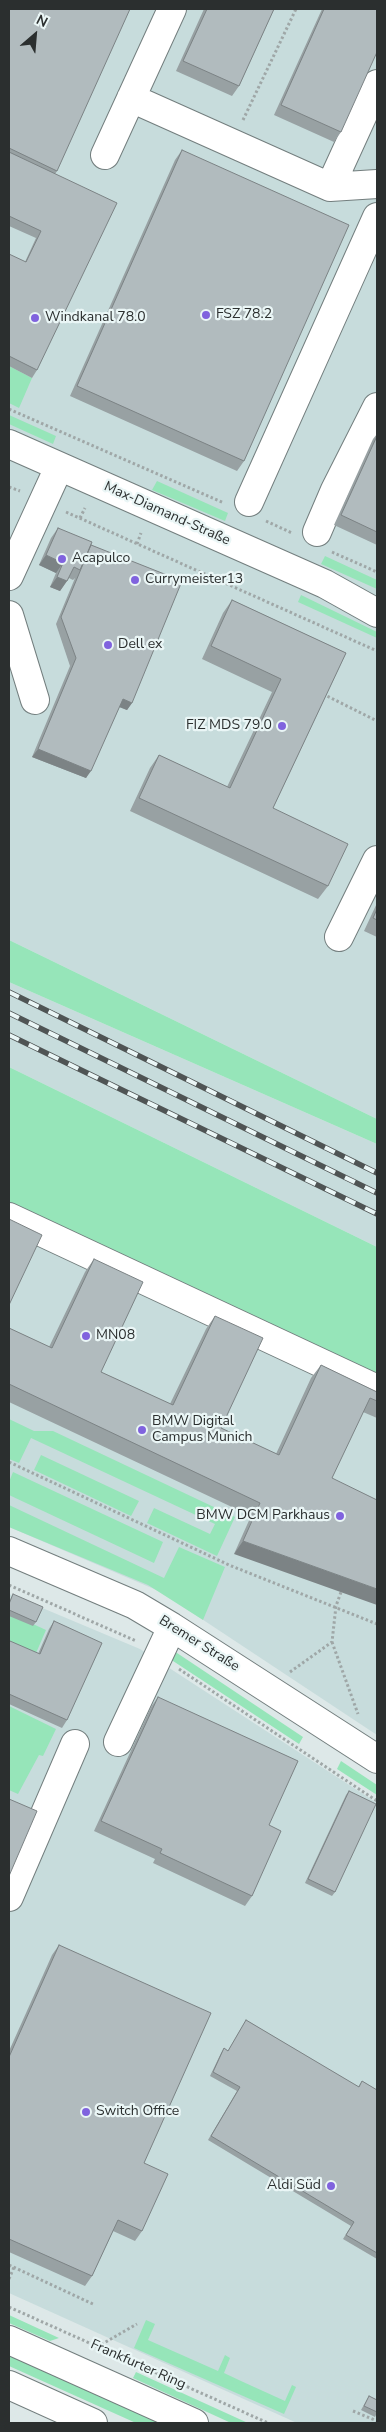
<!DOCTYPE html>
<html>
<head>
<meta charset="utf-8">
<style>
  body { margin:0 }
  #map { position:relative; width:386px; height:2432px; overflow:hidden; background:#dde8e8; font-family:"Nunito Sans",sans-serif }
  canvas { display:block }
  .frame { position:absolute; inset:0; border:10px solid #2b2f2f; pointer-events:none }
  .north { position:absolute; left:10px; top:10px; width:50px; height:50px; -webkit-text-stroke:4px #eaf6f6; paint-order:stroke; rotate:27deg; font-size:14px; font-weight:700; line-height:20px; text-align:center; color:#2b2f2f }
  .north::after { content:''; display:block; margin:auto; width:18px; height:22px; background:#2b2f2f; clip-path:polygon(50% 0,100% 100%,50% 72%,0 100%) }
</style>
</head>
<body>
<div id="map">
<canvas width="386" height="2432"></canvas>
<div class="frame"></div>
<div class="north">N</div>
</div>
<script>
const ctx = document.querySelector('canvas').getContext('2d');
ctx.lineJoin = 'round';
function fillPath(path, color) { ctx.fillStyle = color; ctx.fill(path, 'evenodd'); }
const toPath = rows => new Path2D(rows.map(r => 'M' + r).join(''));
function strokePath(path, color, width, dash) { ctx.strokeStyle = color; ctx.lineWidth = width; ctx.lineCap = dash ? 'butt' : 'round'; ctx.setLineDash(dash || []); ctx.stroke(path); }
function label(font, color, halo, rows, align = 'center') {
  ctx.font = font + ' "Nunito Sans",sans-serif'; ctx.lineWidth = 4.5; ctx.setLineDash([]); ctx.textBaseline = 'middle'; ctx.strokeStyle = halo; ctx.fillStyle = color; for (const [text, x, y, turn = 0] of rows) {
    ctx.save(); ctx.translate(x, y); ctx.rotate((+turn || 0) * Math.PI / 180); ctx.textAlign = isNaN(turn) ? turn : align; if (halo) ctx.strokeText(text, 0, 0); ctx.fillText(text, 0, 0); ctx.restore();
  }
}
const built = toPath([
  [9,9,377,9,377,1119,9,940],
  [9,982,377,1144,377,1247,9,1067],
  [9,1141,377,1296,377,1735,161,1592,9,1527],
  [9,1594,140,1649,377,1803,377,2423,297,2423,9,2293]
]);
const green = toPath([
  [9,366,32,378,19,408,9,403],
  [9,415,56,436,53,444,9,424],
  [157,481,228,513,225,521,152,490],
  [325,556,377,580,377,589,321,564],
  [301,595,377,632,377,638,298,602],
  [9,940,377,1119,377,1144,9,982],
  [9,1067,377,1247,377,1376,9,1204],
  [9,1419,34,1431,53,1431,235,1517,217,1556,147,1523,154,1508,210,1534,215,1524,31,1438,19,1463,9,1459],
  [41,1455,139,1501,131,1516,34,1470],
  [13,1472,163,1542,154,1563,9,1495,9,1482],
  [9,1505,164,1578,179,1547,225,1567,203,1620,148,1585,9,1527],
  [9,1613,46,1630,33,1660,9,1649],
  [174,1651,303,1737,299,1744,170,1659],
  [9,1706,56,1729,43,1756,39,1755,18,1794,9,1790],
  [341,1761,377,1785,377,1795,337,1769],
  [9,2315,59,2338,50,2341,9,2323],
  [146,2320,155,2324,148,2340,218,2371,225,2355,230,2358,224,2373,241,2381,285,2401,292,2385,296,2387,284,2414,134,2348],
  [9,2355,161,2423,136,2423,9,2366],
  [136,2372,248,2423,231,2423,133,2378]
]);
const path = toPath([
  [243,120,296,9],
  [9,409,224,503],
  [9,487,20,491],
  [66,512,377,651],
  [80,518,85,508],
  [266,521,292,533],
  [137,544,141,533],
  [332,552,377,572],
  [323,694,377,721],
  [9,1462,229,1565,377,1624],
  [9,1585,136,1641],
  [332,1642,358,1714],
  [179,1669,377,1801],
  [290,1672,332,1642,336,1606,341,1592],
  [9,2265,95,2305],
  [9,2279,14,2267],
  [9,2307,268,2423],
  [97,2347,137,2324],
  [353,2411,377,2421]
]);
const minor = toPath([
  [131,98,330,187,377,184],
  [105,155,172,9],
  [330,187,377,84],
  [9,444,325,584,377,613],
  [249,502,377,217],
  [317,532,335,490,377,407],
  [9,576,59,467],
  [9,615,35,700],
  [339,937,377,860],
  [9,1217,377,1389],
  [9,1551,135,1605,172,1627,377,1759],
  [118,1742,172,1627],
  [9,1897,75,1744]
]);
const major = toPath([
  [9,2340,194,2423],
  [9,2385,93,2423]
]);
const rail = toPath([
  [9,992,377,1173],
  [9,1013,377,1193],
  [9,1035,377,1214]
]);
const wall = toPath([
  [9,9,57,171,55,174,37,370,32,378,9,366,9,254,25,262,36,238,9,226],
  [204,9,274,9,239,86,232,96,176,71],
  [322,9,377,9,341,132,334,142,274,115],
  [182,150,244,461,237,471,70,396,175,160],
  [377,434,377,545,334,525,373,439],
  [58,528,91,545,132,703,127,710,119,707,86,778,32,757,70,666,56,624,75,578,73,580,69,578,60,591,50,587,56,573,39,565,51,538],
  [232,600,346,653,273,808,328,886,318,899,130,811,150,768,159,755,227,787,272,692,202,659,223,613],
  [377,903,377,937,364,931],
  [94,1259,101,1372,170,1404,206,1329,215,1316,221,1428,276,1454,311,1378,321,1365,377,1392,377,1418,363,1412,234,1554,251,1516,9,1402,9,1328,49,1347,85,1272],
  [13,1594,36,1622,33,1626,9,1616,9,1602],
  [54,1621,67,1720,62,1728,9,1704,9,1642,38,1654,49,1629],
  [158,1697,269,1825,252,1896,245,1906,153,1863,155,1859,94,1831,151,1707],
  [349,1791,335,1892,332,1896,305,1883,346,1795],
  [59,1945,144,2163,142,2231,135,2241,113,2231,92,2276,85,2286,9,2252,9,2051,52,1955],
  [246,2020,358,2087,362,2081,377,2090,377,2259,343,2239,351,2226,208,2140,237,2091,210,2076,221,2053,224,2048,228,2051],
  [369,2396,377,2400,377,2413,375,2417,361,2410]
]);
const shadedWall = toPath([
  [46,555,63,563,56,573,39,565],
  [57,577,67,581,60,591,50,587],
  [123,699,132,703,127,710,117,706],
  [38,749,91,771,86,778,32,757],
  [243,1541,377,1589,377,1605,234,1554]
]);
const building = toPath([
  [9,9,130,9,57,171,9,148,9,9],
  [207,9,274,9,239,86,183,61,207,9],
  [324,9,377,9,377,52,341,132,281,105,324,9],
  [182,150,349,225,244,461,77,386,182,150],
  [9,152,117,203,37,370,9,356,9,254,26,262,41,231,9,216,9,152],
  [377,436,377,532,341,515,377,436],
  [58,528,92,542,80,570,74,567,67,581,57,577,63,563,46,555,58,528],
  [91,545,182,581,132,703,123,699,91,771,38,749,76,658,61,617,91,545],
  [232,600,346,653,273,808,348,844,328,886,139,798,159,755,230,788,281,679,211,646,232,600],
  [377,909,377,920,373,918,377,909],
  [9,1219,42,1235,9,1305,9,1219],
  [94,1259,143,1282,101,1372,173,1405,215,1316,263,1338,221,1428,279,1455,321,1365,377,1392,377,1401,370,1398,332,1478,377,1500,377,1589,243,1541,260,1503,9,1384,9,1328,52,1348,94,1259],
  [13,1594,43,1607,36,1622,9,1610,9,1604,13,1594],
  [54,1621,102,1643,67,1720,9,1694,9,1643,10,1641,40,1654,54,1621],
  [158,1697,298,1761,269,1825,281,1831,252,1896,160,1853,162,1849,101,1821,158,1697],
  [349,1791,376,1804,335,1892,308,1879,349,1791],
  [9,1799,37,1811,9,1876,9,1799],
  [59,1945,211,2013,144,2163,168,2174,142,2231,118,2220,92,2276,9,2239,9,2057,59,1945],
  [246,2020,359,2087,362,2081,377,2090,377,2253,346,2235,354,2222,211,2136,240,2087,213,2072,224,2048,228,2051,246,2020],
  [369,2396,377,2400,377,2412,364,2406,369,2396]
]);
const markers = [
  [206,315,5,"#8063de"],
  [35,318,5,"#8063de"],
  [62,559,5,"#8063de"],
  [135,580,5,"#8063de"],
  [108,645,5,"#8063de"],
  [282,726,5,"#8063de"],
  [86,1336,5,"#8063de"],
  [142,1430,5,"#8063de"],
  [340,1516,5,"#8063de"],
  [86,2112,5,"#8063de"],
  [331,2186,5,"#8063de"]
];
const poiNames = [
  ["FSZ 78.2",216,315],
  ["Windkanal 78.0",45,318],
  ["Acapulco",72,559],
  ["Currymeister13",145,580],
  ["Dell ex",118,645],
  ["FIZ MDS 79.0",272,726,"right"],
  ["MN08",96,1336],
  ["BMW Digital",152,1422],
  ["Campus Munich",152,1438],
  ["BMW DCM Parkhaus",330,1516,"right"],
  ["Switch Office",96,2112],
  ["Aldi Süd",321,2186,"right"]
];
const streetNames = [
  ["Max-Diamand-Straße",167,514,24],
  ["Bremer Straße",199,1644,32],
  ["Frankfurter Ring",138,2365,24]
];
fillPath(built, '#c7dcdc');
fillPath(green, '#96e5b9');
strokePath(minor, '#737e7e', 30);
strokePath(major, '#737e7e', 30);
strokePath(path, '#9fa7a7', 3, [2.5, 2.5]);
strokePath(minor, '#fff', 28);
strokePath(major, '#fff', 28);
strokePath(rail, '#4f5454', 5.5);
strokePath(rail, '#eaf6f6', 4, [11]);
fillPath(wall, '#98a1a3');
fillPath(shadedWall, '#7c8385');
fillPath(building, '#b1bbbe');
strokePath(building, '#7c8385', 1);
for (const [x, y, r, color] of markers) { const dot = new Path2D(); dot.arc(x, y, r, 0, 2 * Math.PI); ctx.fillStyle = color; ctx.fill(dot); strokePath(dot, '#eaf6f6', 2); }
label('14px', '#2b2f2f', '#eaf6f6', poiNames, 'left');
label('14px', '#2b2f2f', '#eaf6f6', streetNames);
</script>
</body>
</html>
